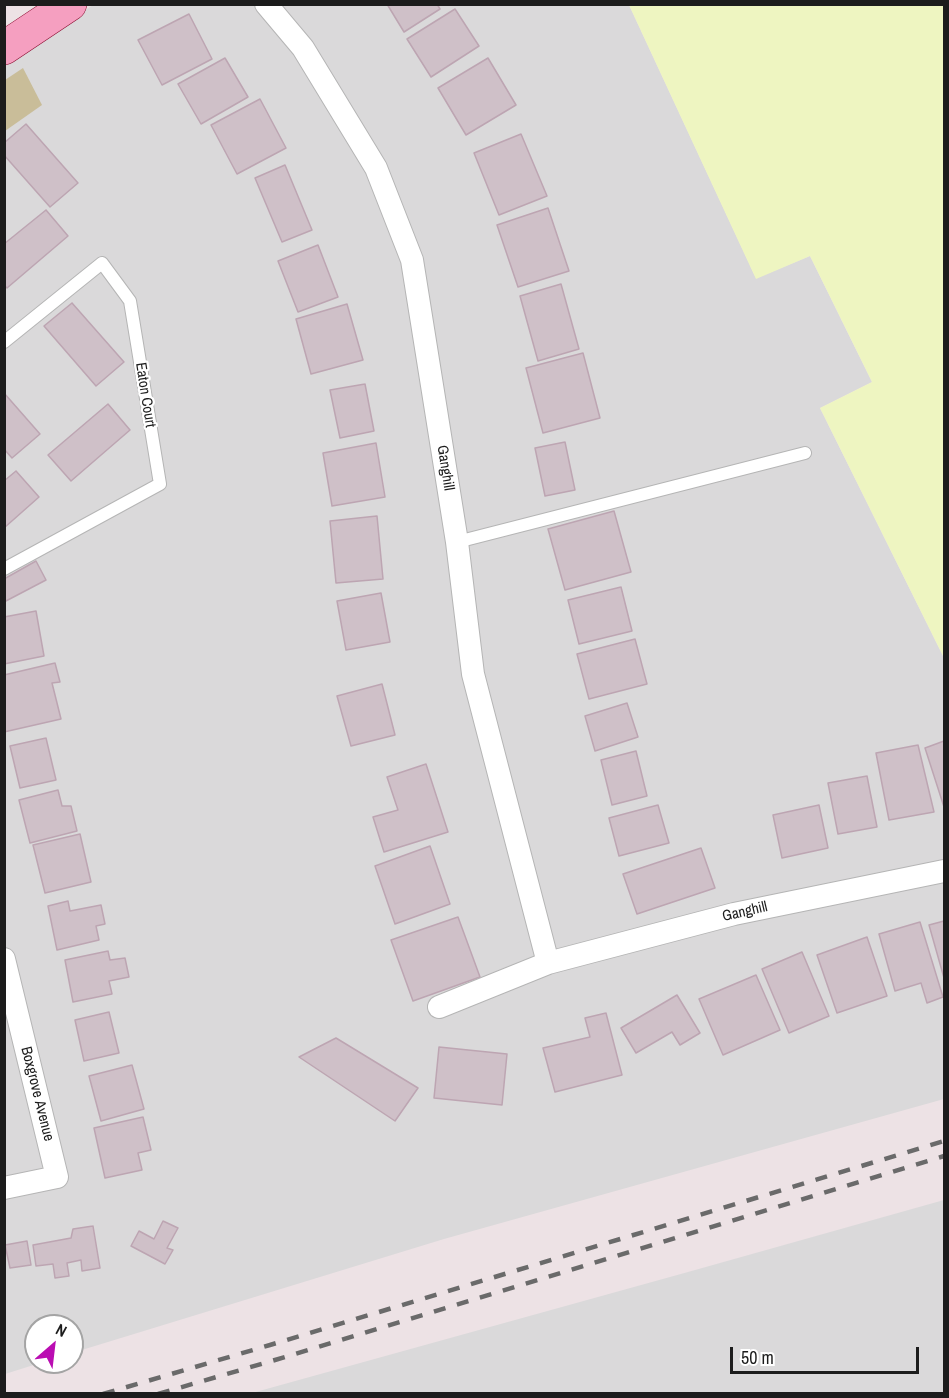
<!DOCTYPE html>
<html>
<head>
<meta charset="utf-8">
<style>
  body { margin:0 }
  #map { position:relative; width:949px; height:1398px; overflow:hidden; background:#ede2e5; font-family:"Archivo Narrow",sans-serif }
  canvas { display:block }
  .frame { position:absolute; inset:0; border:6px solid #1c1c1c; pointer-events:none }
  .north { position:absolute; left:24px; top:1314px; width:60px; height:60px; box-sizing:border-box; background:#fff; border:2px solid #a4a4a4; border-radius:50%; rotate:28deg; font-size:16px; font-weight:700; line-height:24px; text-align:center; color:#1c1c1c }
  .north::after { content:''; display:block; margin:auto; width:21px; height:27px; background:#ba0db2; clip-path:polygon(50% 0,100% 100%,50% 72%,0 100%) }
  .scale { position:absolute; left:730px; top:1347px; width:189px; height:27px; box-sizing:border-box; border:3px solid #1c1c1c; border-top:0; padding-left:8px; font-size:18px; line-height:21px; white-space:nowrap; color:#1c1c1c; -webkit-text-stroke:4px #fff; paint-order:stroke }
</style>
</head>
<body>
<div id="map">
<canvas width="949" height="1398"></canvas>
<div class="frame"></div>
<div class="north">N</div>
<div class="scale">50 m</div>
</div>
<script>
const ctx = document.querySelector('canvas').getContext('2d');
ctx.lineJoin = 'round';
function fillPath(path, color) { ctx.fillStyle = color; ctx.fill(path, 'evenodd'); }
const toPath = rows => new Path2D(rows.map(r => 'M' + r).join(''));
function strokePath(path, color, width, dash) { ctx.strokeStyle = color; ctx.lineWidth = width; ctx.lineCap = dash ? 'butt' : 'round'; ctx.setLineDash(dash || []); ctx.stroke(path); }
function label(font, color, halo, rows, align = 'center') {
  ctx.font = font + ' "Archivo Narrow",sans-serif'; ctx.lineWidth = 4.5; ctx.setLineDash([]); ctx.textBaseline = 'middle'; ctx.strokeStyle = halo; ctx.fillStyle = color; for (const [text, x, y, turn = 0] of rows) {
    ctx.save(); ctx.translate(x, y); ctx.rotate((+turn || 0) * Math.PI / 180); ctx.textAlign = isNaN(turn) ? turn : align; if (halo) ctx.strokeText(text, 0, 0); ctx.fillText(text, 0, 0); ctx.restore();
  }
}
const residential = toPath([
  [93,5,629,5,756,278,810,256,872,382,820,408,944,658,944,1099,444,1239,72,1353,72,1326,36,1326,36,1362,43,1362,5,1374,4,62],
  [944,1200,944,1393,252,1393,688,1272]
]);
const forest = toPath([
  [23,68,42,105,5,131,5,80]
]);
const park = toPath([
  [629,5,944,5,944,658,820,408,872,382,810,256,756,279]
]);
const building = toPath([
  [387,4,437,4,440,9,404,32,387,4],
  [455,9,479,46,431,77,407,39,455,9],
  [189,14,212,59,162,85,138,40,189,14],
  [225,58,248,97,201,124,178,84,225,58],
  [488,58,516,105,466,135,438,88,488,58],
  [260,99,286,148,237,174,211,125,260,99],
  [26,124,78,183,50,207,4,155,4,143,26,124],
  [521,134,547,196,499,215,474,153,521,134],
  [285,165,312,230,282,242,255,178,285,165],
  [548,208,569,271,518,287,497,225,548,208],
  [46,210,68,236,7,288,4,285,4,244,46,210],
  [318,245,338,297,298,312,278,261,318,245],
  [561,284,579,349,538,361,520,296,561,284],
  [72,303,124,362,96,386,44,326,72,303],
  [347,304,363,360,311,374,296,319,347,304],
  [583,353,600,418,543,433,526,368,583,353],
  [365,384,374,431,340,438,330,390,365,384],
  [4,393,40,434,12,458,4,449,4,393],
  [108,404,130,430,71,481,48,455,108,404],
  [565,442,575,490,545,496,535,448,565,442],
  [376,443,385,497,332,506,323,453,376,443],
  [16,471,39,497,4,528,4,481,16,471],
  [614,511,631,572,565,590,548,529,614,511],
  [377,516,383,579,336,583,330,521,377,516],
  [36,561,46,580,4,602,4,579,36,561],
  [621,587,632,631,579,644,568,600,621,587],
  [381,593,390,642,346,650,337,601,381,593],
  [36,611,44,656,4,664,4,617,36,611],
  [635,639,647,684,589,699,577,654,635,639],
  [55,663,60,682,52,683,61,719,4,732,4,675,55,663],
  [382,684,395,735,351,746,337,696,382,684],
  [627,703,638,737,595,751,585,716,627,703],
  [46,738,56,780,20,788,10,746,46,738],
  [944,741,944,807,925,748,944,741],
  [918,745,934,812,889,820,876,753,918,745],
  [636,751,647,796,612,805,601,760,636,751],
  [426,764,448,832,384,852,373,817,398,810,387,777,426,764],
  [867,776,877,827,838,834,828,783,867,776],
  [58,790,62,806,71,806,77,831,30,843,19,800,58,790],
  [658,805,669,843,619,856,609,818,658,805],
  [819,805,828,848,782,858,773,815,819,805],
  [80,834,91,882,45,893,33,845,80,834],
  [430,846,450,904,395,924,375,866,430,846],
  [701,848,715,888,637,914,623,874,701,848],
  [68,901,70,911,101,905,105,924,96,926,99,940,57,950,48,906,68,901],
  [458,917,480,977,413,1001,391,940,458,917],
  [944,921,944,978,929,925,944,921],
  [920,922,943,997,927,1003,921,983,895,991,879,934,920,922],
  [867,937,887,996,837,1013,817,955,867,937],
  [108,951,110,960,125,958,129,977,109,981,112,994,73,1002,65,960,108,951],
  [802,952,829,1016,789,1033,762,969,802,952],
  [756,975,780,1030,723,1055,699,999,756,975],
  [677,995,700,1033,680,1045,672,1032,636,1053,621,1028,677,995],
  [109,1012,119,1053,84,1061,75,1020,109,1012],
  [606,1013,622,1075,555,1092,543,1048,590,1037,585,1018,606,1013],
  [336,1038,418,1088,395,1121,299,1057,336,1038],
  [439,1047,507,1054,502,1105,434,1098,439,1047],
  [132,1065,144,1109,101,1121,89,1076,132,1065],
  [143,1117,151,1150,138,1153,142,1170,105,1178,94,1128,143,1117],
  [163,1221,178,1228,167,1248,173,1250,165,1264,131,1246,139,1231,154,1239,163,1221],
  [93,1226,100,1268,82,1271,81,1260,67,1263,69,1276,55,1278,53,1264,36,1266,33,1245,71,1238,73,1229,93,1226],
  [27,1241,31,1265,10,1268,5,1245,27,1241]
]);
const lane = toPath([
  [4,342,102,263,130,301,160,484,4,569],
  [457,542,805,453]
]);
const street = toPath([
  [266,4,303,48,376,168,412,260,457,542,473,674,548,963],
  [4,959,57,1177,4,1188],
  [439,1007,548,963,734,914,944,871]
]);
const primary = toPath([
  [4,48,70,4]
]);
const rail = toPath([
  [103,1394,270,1345,944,1141],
  [158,1394,275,1360,944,1156]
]);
const streetNames = [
  ["Eaton Court",145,395,81],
  ["Ganghill",445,468,81],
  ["Ganghill",745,912,-13],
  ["Boxgrove Avenue",37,1094,76]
];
fillPath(residential, '#dad9da');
fillPath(forest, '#c9bd99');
fillPath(park, '#eef5c1');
fillPath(building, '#cfc0c8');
strokePath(building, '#bda5b2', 1.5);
strokePath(lane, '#b5b5b5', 14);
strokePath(street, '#b5b5b5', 24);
strokePath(primary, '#8a0a2e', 34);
strokePath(lane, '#fff', 12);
strokePath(street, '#fff', 22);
strokePath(primary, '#f59fc0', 33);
strokePath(rail, '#6a6a6a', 4.5, [12, 12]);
label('15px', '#1c1c1c', '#fff', streetNames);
</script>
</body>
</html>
